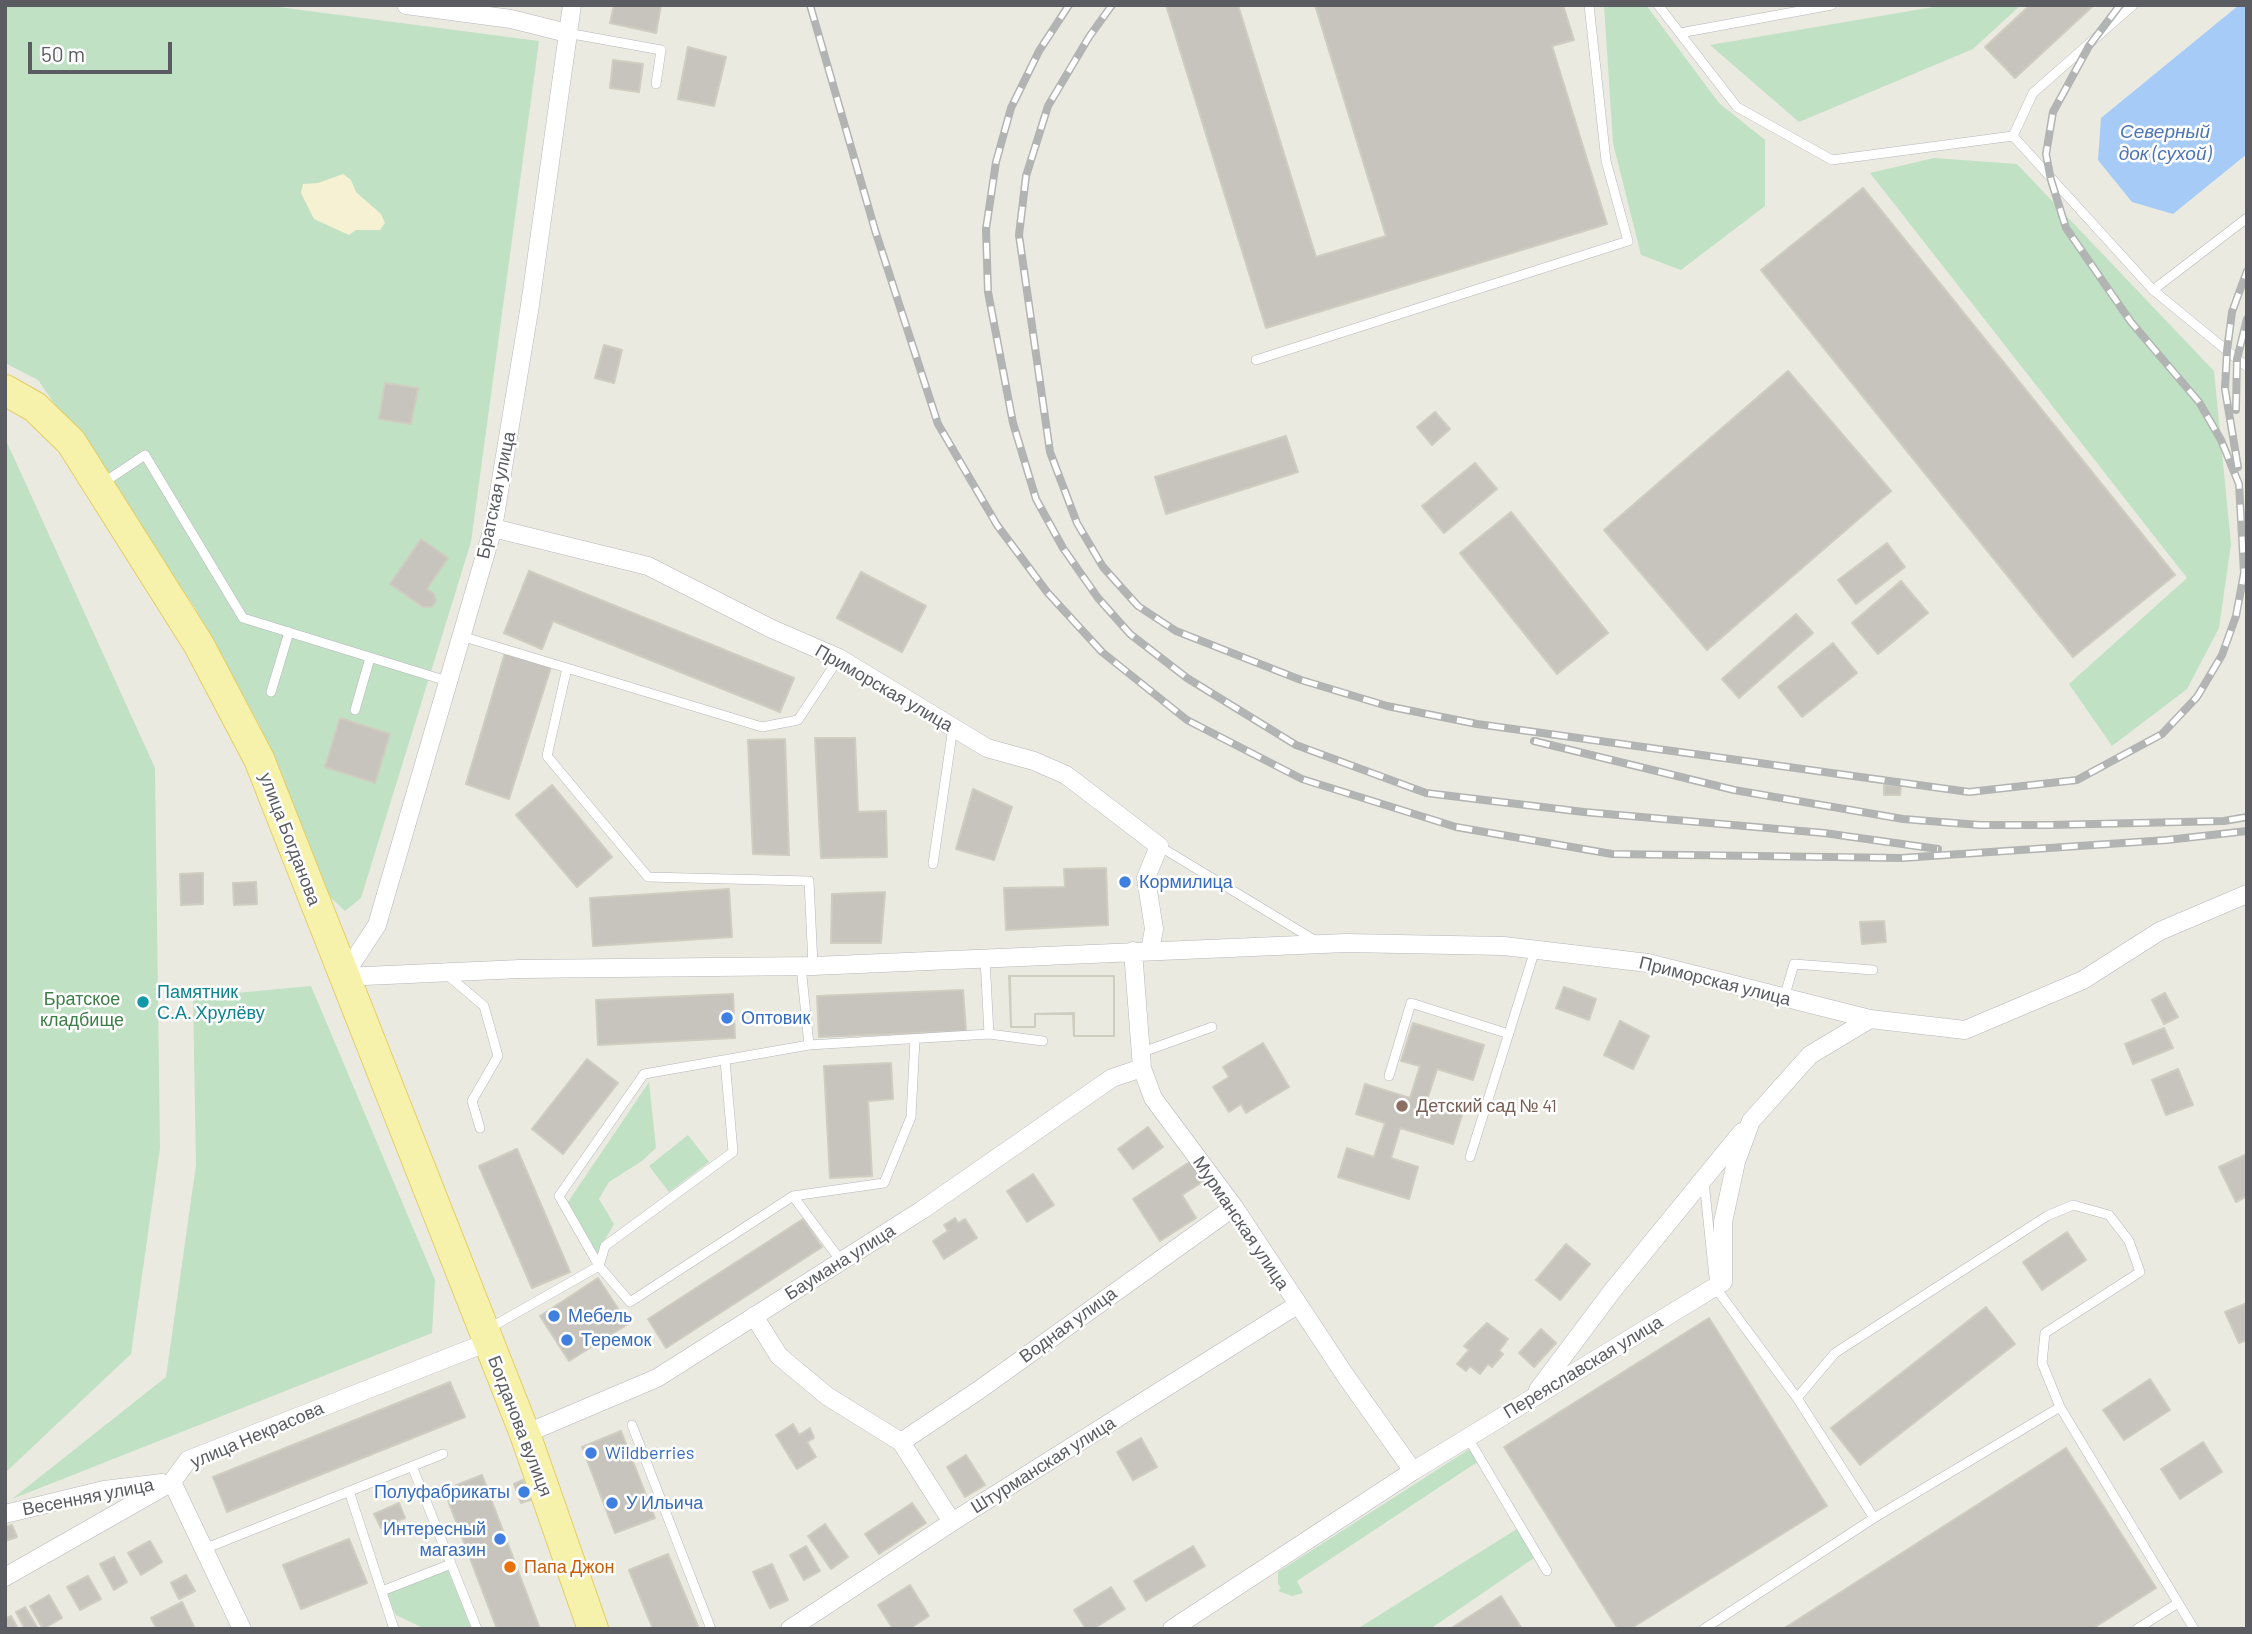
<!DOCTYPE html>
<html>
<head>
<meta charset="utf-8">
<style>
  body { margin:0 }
  #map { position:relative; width:2252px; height:1634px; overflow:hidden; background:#ebeae1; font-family:Barlow,sans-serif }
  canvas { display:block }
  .frame { position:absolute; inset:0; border:7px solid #5a5c61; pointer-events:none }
  .scale { position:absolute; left:28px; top:42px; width:144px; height:32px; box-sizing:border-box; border:4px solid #5a5c61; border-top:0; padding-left:9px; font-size:21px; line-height:24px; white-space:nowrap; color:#5a5c61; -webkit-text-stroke:5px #fff; paint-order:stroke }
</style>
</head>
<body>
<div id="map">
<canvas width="2252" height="1634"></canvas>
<div class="frame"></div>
<div class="scale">50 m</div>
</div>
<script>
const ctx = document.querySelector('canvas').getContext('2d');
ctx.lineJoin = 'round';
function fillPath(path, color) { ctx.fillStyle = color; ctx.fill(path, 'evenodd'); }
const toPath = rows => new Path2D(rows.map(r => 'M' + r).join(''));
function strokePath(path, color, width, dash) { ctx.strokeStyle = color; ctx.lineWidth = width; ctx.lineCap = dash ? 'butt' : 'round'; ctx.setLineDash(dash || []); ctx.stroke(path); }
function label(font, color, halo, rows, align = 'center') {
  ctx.font = font + ' Barlow,sans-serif'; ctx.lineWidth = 5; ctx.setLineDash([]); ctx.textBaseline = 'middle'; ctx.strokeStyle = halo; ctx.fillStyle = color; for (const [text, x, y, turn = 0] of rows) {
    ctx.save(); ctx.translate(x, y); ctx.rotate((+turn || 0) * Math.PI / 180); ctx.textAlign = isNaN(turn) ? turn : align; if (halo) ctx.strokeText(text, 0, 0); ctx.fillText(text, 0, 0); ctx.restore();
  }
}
const green = toPath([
  [5,5,263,5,539,41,471,542,361,898,345,911,330,897,260,726,194,606,38,380,5,363],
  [1604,5,1646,5,1719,103,1765,140,1765,206,1681,270,1641,255,1613,143],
  [1945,5,2021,5,1973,49,1799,122,1710,45],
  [1934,158,2017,164,2214,371,2231,544,2219,628,2187,689,2112,746,2069,684,2187,578,1870,173],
  [5,438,155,768,160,1148,131,1354,5,1473],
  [311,986,435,1280,432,1333,12,1499,166,1377,196,1165,193,997],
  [649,1082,656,1148,642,1161,609,1182,599,1199,614,1224,597,1254,568,1202],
  [688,1135,709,1162,669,1192,649,1166],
  [1471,1448,1479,1461,1297,1581,1303,1593,1292,1596,1278,1591,1281,1588,1278,1584,1278,1572],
  [1520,1527,1537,1556,1430,1629,1357,1629],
  [448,1570,472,1629,425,1629,396,1615,386,1593]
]);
const sand = toPath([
  [343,174,351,180,356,192,381,214,385,223,380,230,356,230,349,235,314,219,301,193,303,184,318,183]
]);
const water = toPath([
  [2239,5,2247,5,2247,154,2173,214,2132,202,2098,160,2101,118]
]);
const building = toPath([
  [614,5,661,5,656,33,610,23,614,5],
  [1166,5,1238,5,1316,257,1386,236,1315,5,1563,5,1574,40,1552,46,1607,224,1266,328,1166,5],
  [2030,5,2094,5,2015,78,1985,47,2030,5],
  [688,47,726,57,714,106,678,99,688,47],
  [613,60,643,64,639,92,610,88,613,60],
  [1863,188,2175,575,2073,657,1761,270,1863,188],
  [604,345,622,350,614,383,595,378,604,345],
  [1788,371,1891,491,1707,650,1604,530,1788,371],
  [385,383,418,388,411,424,379,419,385,383],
  [1435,412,1450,429,1432,445,1417,427,1435,412],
  [1286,436,1298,472,1166,514,1155,477,1286,436],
  [1475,463,1497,489,1444,533,1422,506,1475,463],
  [1511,512,1608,633,1557,674,1460,553,1511,512],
  [421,539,448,558,427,589,434,594,436,601,432,607,423,607,390,584,421,539],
  [1887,543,1905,567,1856,604,1838,580,1887,543],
  [529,571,794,678,780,712,553,621,542,649,504,633,529,571],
  [861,572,926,606,902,652,837,618,861,572],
  [1901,581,1928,613,1878,654,1852,623,1901,581],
  [1796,614,1813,633,1739,698,1722,679,1796,614],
  [1833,643,1857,673,1802,717,1778,687,1833,643],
  [505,653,551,667,509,799,466,784,505,653],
  [340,718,390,734,375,783,325,767,340,718],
  [815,738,855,738,858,812,886,811,887,857,821,858,815,738],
  [785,739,789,855,753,854,748,740,785,739],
  [552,785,612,857,577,887,516,815,552,785],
  [1884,785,1901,786,1900,795,1884,795,1884,785],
  [973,789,1012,807,994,860,956,849,973,789],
  [1106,868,1108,925,1006,930,1004,888,1065,887,1064,869,1106,868],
  [203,873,203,904,181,905,180,874,203,873],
  [256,882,257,904,234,905,233,883,256,882],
  [729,889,732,937,593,946,590,898,729,889],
  [885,892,881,943,831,943,832,894,885,892],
  [1884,921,1886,942,1862,944,1860,922,1884,921],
  [1009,976,1114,976,1114,1036,1074,1036,1073,1014,1035,1014,1035,1027,1011,1027,1009,976],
  [1010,976,1114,976,1114,1036,1074,1036,1074,1013,1035,1014,1035,1027,1011,1027,1010,976],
  [1564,987,1596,999,1589,1020,1556,1008,1564,987],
  [963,990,966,1031,819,1037,817,996,963,990],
  [2165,993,2178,1017,2164,1024,2152,1000,2165,993],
  [733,994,735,1038,598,1045,596,1000,733,994],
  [1620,1021,1649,1036,1633,1069,1604,1055,1620,1021],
  [1413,1023,1484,1045,1473,1080,1437,1069,1427,1100,1463,1112,1453,1144,1400,1128,1391,1158,1418,1167,1409,1199,1338,1177,1347,1148,1374,1157,1385,1123,1356,1114,1365,1084,1410,1098,1420,1066,1401,1061,1413,1023],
  [2164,1028,2173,1048,2133,1064,2125,1044,2164,1028],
  [1263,1043,1289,1087,1246,1113,1241,1104,1229,1112,1213,1087,1229,1077,1223,1067,1263,1043],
  [587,1059,618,1083,563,1154,532,1129,587,1059],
  [891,1063,893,1099,868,1101,872,1176,830,1178,824,1066,891,1063],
  [2178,1069,2193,1105,2166,1115,2152,1080,2178,1069],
  [1148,1127,1163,1147,1133,1169,1118,1149,1148,1127],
  [517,1149,570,1272,532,1288,479,1166,517,1149],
  [2247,1154,2247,1196,2236,1202,2219,1167,2247,1154],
  [1191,1161,1204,1181,1182,1195,1196,1218,1160,1241,1133,1199,1191,1161],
  [1033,1174,1054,1205,1027,1222,1007,1191,1033,1174],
  [955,1218,958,1223,965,1219,977,1238,944,1259,933,1241,948,1231,944,1225,955,1218],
  [803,1219,822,1247,666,1348,648,1319,803,1219],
  [2067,1232,2086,1260,2042,1290,2023,1262,2067,1232],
  [1566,1244,1590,1264,1560,1300,1536,1280,1566,1244],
  [598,1278,628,1324,569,1361,540,1316,598,1278],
  [2247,1303,2247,1340,2239,1343,2225,1312,2247,1303],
  [1986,1307,2015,1344,1860,1465,1831,1428,1986,1307],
  [1709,1318,1827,1506,1630,1629,1618,1629,1504,1447,1709,1318],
  [1487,1323,1508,1339,1499,1351,1503,1354,1492,1367,1488,1364,1480,1374,1470,1366,1466,1371,1457,1364,1469,1350,1464,1346,1487,1323],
  [1541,1329,1556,1343,1534,1367,1519,1353,1541,1329],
  [2150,1379,2170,1410,2124,1440,2103,1410,2150,1379],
  [450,1382,465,1417,227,1512,213,1477,450,1382],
  [793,1424,799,1435,810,1428,814,1438,807,1442,816,1457,797,1469,776,1435,793,1424],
  [621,1431,655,1518,615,1533,582,1447,621,1431],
  [1141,1438,1157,1467,1133,1480,1117,1452,1141,1438],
  [2203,1442,2222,1472,2180,1499,2161,1469,2203,1442],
  [2066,1448,2156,1588,2092,1629,1783,1629,2066,1448],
  [966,1455,985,1485,965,1497,947,1467,966,1455],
  [482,1475,540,1629,497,1629,455,1519,444,1490,482,1475],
  [523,1480,530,1500,521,1503,514,1484,523,1480],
  [399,1503,405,1518,381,1528,374,1514,399,1503],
  [912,1503,926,1523,879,1554,865,1534,912,1503],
  [825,1524,848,1557,831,1569,808,1536,825,1524],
  [12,1525,17,1537,5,1541,5,1527,12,1525],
  [349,1539,367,1583,301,1609,283,1565,349,1539],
  [150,1541,162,1562,141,1575,128,1553,150,1541],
  [806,1546,820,1571,804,1580,790,1555,806,1546],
  [1193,1546,1205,1566,1146,1601,1134,1581,1193,1546],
  [668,1554,699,1629,653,1629,629,1570,668,1554],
  [114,1557,127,1582,114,1590,100,1564,114,1557],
  [772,1564,788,1600,770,1608,753,1572,772,1564],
  [186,1575,195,1591,179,1599,171,1583,186,1575],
  [88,1576,101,1599,80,1610,67,1587,88,1576],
  [910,1585,929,1616,909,1629,893,1629,878,1605,910,1585],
  [1111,1587,1125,1609,1093,1629,1086,1629,1074,1610,1111,1587],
  [49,1595,62,1618,43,1629,30,1606,49,1595],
  [1501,1596,1522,1629,1450,1629,1501,1596],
  [182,1602,195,1629,157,1629,151,1618,182,1602],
  [25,1607,38,1629,25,1629,16,1612,25,1607],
  [11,1616,18,1629,5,1629,5,1619,11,1616]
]);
const lane = toPath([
  [1658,5,1737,107,1832,160,2013,136,2153,290,2247,218],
  [567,33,661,50,656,84],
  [1680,33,1832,5],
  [2013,136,2033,93,2133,5],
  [2153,290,2247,367],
  [1256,360,1628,241,1606,161,1589,5],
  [103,483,145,455,243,618,447,681],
  [461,636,762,727,798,720,839,658],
  [567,668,547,756,648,877,809,881,813,966],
  [271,692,289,632],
  [355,710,370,658],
  [1159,846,1316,941],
  [933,864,953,727],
  [985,959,989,1034],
  [801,966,809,1045,989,1034,1043,1041],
  [446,974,484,1006,498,1056,472,1101,480,1128],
  [1784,998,1794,964,1873,970],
  [1140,1053,1212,1027],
  [1389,1076,1411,1003,1509,1034],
  [1470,1157,1535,950],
  [1704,1181,1715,1287,1797,1398,1874,1518,1704,1629],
  [841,1261,793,1196,884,1183,911,1117,915,1039],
  [599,1266,559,1196,644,1074,809,1045],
  [599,1266,605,1246,733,1152,725,1060],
  [488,1329,599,1266,630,1302,793,1196],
  [1797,1398,1835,1353,2047,1216,2073,1205,2109,1215,2129,1241,2140,1272,2045,1333,2042,1363,2060,1407],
  [632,1425,711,1629],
  [1468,1438,1547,1571],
  [412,1466,477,1629],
  [349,1491,394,1629],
  [1874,1518,2060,1407,2194,1629],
  [204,1549,443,1454],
  [382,1591,451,1564],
  [2137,1629,2178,1603]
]);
const street = toPath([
  [406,5,511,19,567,33],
  [493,528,648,566,772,629,839,658,987,748,1034,761,1066,775,1159,846,1146,878,1154,929,1150,950],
  [1133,951,1142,1068,1153,1098,1234,1207,1345,1375,1413,1471],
  [343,977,520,969,813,966,1346,943,1504,946,1648,963,1870,1019,1965,1030,2083,980,2160,931,2247,894],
  [343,977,377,925,493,528,530,305,572,5],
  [754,1316,779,1356,827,1396,901,1442],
  [1538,1390,1613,1290,1742,1132],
  [525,1434,657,1378,922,1210,1112,1078,1142,1068],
  [172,1482,242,1629],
  [5,1514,104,1490,162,1483],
  [952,1522,901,1442,979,1390,1234,1207],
  [5,1577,172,1482,188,1460,488,1342],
  [790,1629,952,1522,1297,1305],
  [1172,1629,1413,1471,1723,1282,1723,1222,1736,1162,1751,1121,1810,1055,1870,1019]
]);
const primary = toPath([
  [5,390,35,407,71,442,199,645,259,759,525,1434,593,1629]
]);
const rail = toPath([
  [810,5,875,230,938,424,997,525,1047,592,1102,652,1187,720,1302,779,1456,827,1612,854,1902,858,2167,840,2247,831],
  [1069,5,1039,51,1011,108,996,162,986,229,988,292,1013,423,1036,499,1063,548,1098,598,1130,634,1187,678,1296,745,1426,793,1584,812,1824,833,1938,849],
  [1112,5,1089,37,1048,106,1026,176,1019,235,1050,452,1077,523,1103,567,1138,606,1176,631,1301,680,1387,706,1477,724,1969,792,2077,780,2162,734,2197,697,2222,655,2236,616,2244,573,2239,484,2221,440,2199,402,2131,322,2066,228,2051,180,2046,154,2053,112,2089,46,2120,5],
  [2236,410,2237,359,2247,319],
  [2238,467,2225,389,2227,351,2232,312,2247,271],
  [1534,741,1734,790,1903,819,1980,825,2050,825,2224,821,2247,817]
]);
const markers = [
  [1125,882,7,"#3f7fe0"],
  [143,1002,7,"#0f9aa8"],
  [727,1018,7,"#3f7fe0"],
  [1402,1106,7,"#8d6e63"],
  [554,1316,7,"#3f7fe0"],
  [567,1340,7,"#3f7fe0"],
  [591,1453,7,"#3f7fe0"],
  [524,1492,7,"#3f7fe0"],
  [612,1503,7,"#3f7fe0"],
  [500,1539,7,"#3f7fe0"],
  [510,1567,7,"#e8710a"]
];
const streetNames = [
  ["Братская улица",496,495,-78],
  ["Приморская улица",884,688,30],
  ["улица Богданова",290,839,69],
  ["Приморская улица",1715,981,14],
  ["Мурманская улица",1241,1223,56],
  ["Баумана улица",840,1262,-32],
  ["Водная улица",1068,1325,-36],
  ["Переяславская улица",1583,1367,-31],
  ["Богданова вулиця",520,1426,69],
  ["улица Некрасова",257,1435,-23],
  ["Штурманская улица",1043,1465,-32],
  ["Весенняя улица",88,1497,-11]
];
const shopNames = [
  ["Кормилица",1139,882],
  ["Оптовик",741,1018],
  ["Мебель",568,1316],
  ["Теремок",581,1340],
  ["Wildberries",605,1453],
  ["Полуфабрикаты",510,1492,"right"],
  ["У Ильича",626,1503],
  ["Интересный",486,1529,"right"],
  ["магазин",486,1550,"right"]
];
const cultureNames = [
  ["Памятник",157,992],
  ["С.А. Хрулёву",157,1013]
];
const parkNames = [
  ["Братское",82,999],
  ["кладбище",82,1020]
];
const educationNames = [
  ["Детский сад № 41",1416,1106]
];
const foodNames = [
  ["Папа Джон",524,1567]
];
const waterNames = [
  ["Северный",2165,132],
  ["док (сухой)",2165,154]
];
fillPath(green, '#c0e1c3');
fillPath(sand, '#f6f1d2');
fillPath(water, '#a6cbf6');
fillPath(building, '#c7c4be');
strokePath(building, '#cfccc0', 2);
strokePath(lane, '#b4b6bb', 10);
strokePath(street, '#b4b6bb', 19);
strokePath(primary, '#e3cd63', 32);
strokePath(lane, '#fff', 9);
strokePath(street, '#fff', 18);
strokePath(primary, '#f7f2ab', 30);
strokePath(rail, '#b2b3b3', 8);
strokePath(rail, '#fff', 5, [16]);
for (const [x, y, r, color] of markers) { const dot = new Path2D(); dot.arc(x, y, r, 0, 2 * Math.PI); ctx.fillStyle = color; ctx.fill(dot); strokePath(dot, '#fff', 2.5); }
label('18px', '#5a5c61', '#fff', streetNames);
label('18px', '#366cbe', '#fff', shopNames, 'left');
label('18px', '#0d838f', '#fff', cultureNames, 'left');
label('18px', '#3c7e46', '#fff', parkNames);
label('18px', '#785e54', '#fff', educationNames, 'left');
label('18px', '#c56008', '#fff', foodNames, 'left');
label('italic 19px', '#4c75b6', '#fff', waterNames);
</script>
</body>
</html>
